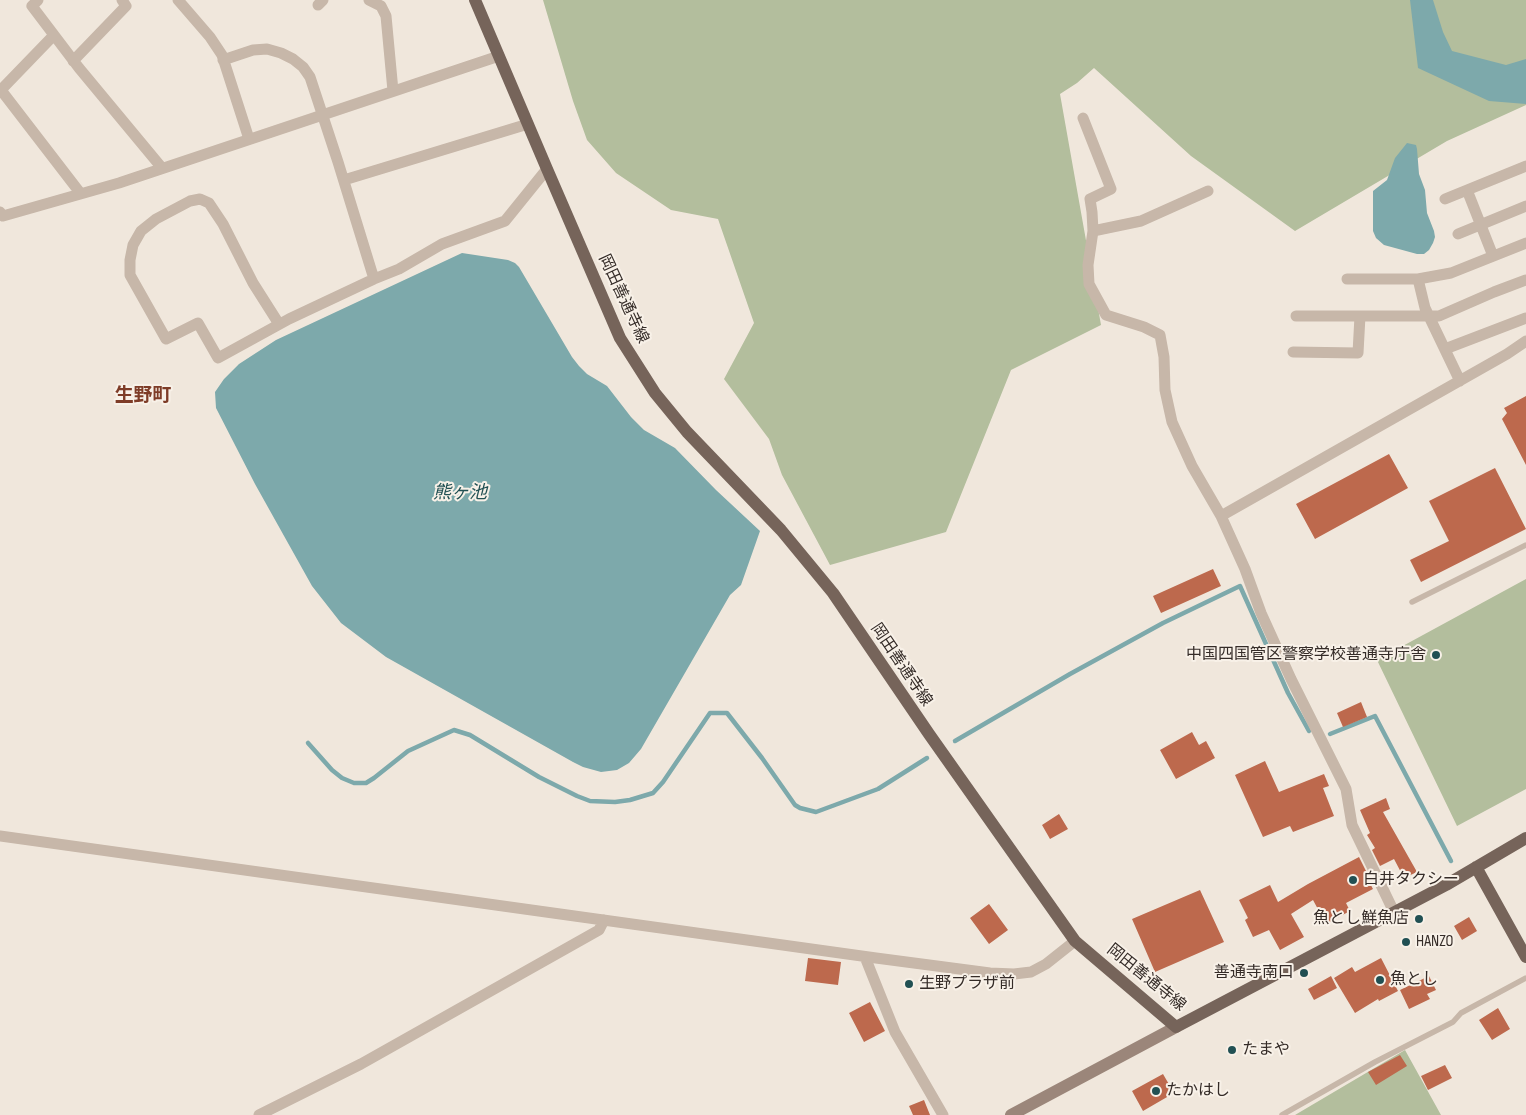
<!DOCTYPE html>
<html>
<head>
<meta charset="utf-8">
<style>
  body { margin:0 }
  canvas { display:block; background:#f0e7dc }
</style>
</head>
<body>
<canvas width="1526" height="1115"></canvas>
<script>
const ctx = document.querySelector('canvas').getContext('2d');
ctx.lineJoin = 'round';
function fillPath(path, color) { ctx.fillStyle = color; ctx.fill(path, 'evenodd'); }
const toPath = rows => new Path2D(rows.map(r => 'M' + r).join(''));
function strokePath(path, color, width, dash) { ctx.strokeStyle = color; ctx.lineWidth = width; ctx.lineCap = dash ? 'butt' : 'round'; ctx.setLineDash(dash || []); ctx.stroke(path); }
function label(font, color, halo, rows, align = 'center') {
  ctx.font = font + ' "Sofia Sans Condensed","Noto Sans JP",sans-serif'; ctx.lineWidth = 4; ctx.setLineDash([]); ctx.textBaseline = 'middle'; ctx.strokeStyle = halo; ctx.fillStyle = color; for (const [text, x, y, turn = 0] of rows) {
    ctx.save(); ctx.translate(x, y); ctx.rotate((+turn || 0) * Math.PI / 180); ctx.textAlign = isNaN(turn) ? turn : align; if (halo) ctx.strokeText(text, 0, 0); ctx.fillText(text, 0, 0); ctx.restore();
  }
}
const green = toPath([
  [543,0,1526,0,1526,105,1447,141,1295,231,1191,156,1094,68,1077,83,1060,94,1101,325,1011,370,946,532,830,565,782,475,769,439,724,379,754,323,718,219,671,210,616,173,587,140,573,101],
  [1526,579,1526,789,1457,826,1377,660],
  [1405,1050,1441,1115,1295,1115]
]);
const water = toPath([
  [1410,0,1433,0,1443,32,1452,51,1506,65,1526,59,1526,104,1489,101,1418,68],
  [1407,143,1416,145,1417,149,1419,174,1425,190,1427,213,1434,231,1435,237,1433,243,1429,250,1424,254,1417,254,1384,245,1376,238,1373,231,1373,191,1387,180,1395,158],
  [462,253,508,260,515,263,519,267,572,357,579,366,587,374,607,386,631,417,644,430,675,448,716,490,760,531,741,585,730,595,641,749,629,763,617,770,601,772,583,767,573,762,386,657,341,623,312,586,255,484,216,408,215,392,224,379,239,364,276,340]
]);
const stream = toPath([
  [1330,734,1375,716,1451,861],
  [955,741,1070,674,1163,623,1240,586,1288,693,1309,731],
  [308,743,332,770,342,778,354,783,366,783,374,778,408,751,454,730,470,735,539,777,577,796,590,801,615,802,630,800,653,793,663,782,710,713,727,713,762,758,795,805,800,808,816,812,878,789,927,758]
]);
const building = toPath([
  [1526,396,1526,465,1502,419,1507,413,1504,408],
  [1389,454,1408,488,1315,539,1296,504],
  [1495,468,1526,529,1421,582,1410,560,1449,541,1429,501],
  [1213,569,1221,586,1161,613,1153,596],
  [1361,702,1367,717,1343,727,1337,713],
  [1192,732,1199,745,1206,741,1215,758,1176,779,1160,750],
  [1265,761,1279,792,1324,774,1329,786,1323,788,1334,816,1293,832,1290,826,1263,837,1235,775],
  [1386,798,1390,809,1383,812,1417,872,1404,878,1394,859,1380,866,1372,850,1375,848,1367,835,1370,833,1360,810],
  [1059,814,1068,829,1050,839,1042,825],
  [1359,857,1367,873,1365,874,1373,889,1346,903,1350,911,1326,924,1313,900,1291,914,1304,937,1280,950,1269,930,1253,937,1245,920,1248,918,1239,900,1270,885,1278,902,1308,884],
  [1200,890,1224,942,1155,972,1132,919],
  [989,904,1008,930,989,944,970,918],
  [1469,917,1477,931,1462,940,1454,926],
  [808,958,841,962,838,985,805,981],
  [1381,958,1398,991,1379,1001,1378,999,1355,1013,1334,978,1352,967,1355,972],
  [1331,976,1337,988,1314,1000,1308,989],
  [1429,976,1436,990,1427,994,1430,999,1409,1009,1400,990],
  [870,1002,885,1031,864,1042,849,1013],
  [1498,1008,1510,1029,1492,1040,1479,1020],
  [1400,1055,1407,1066,1376,1085,1368,1072],
  [1445,1065,1452,1078,1428,1090,1421,1076],
  [1163,1074,1174,1093,1143,1111,1132,1091],
  [924,1100,930,1115,913,1115,909,1106]
]);
const lane = toPath([
  [1412,602,1526,545],
  [1282,1115,1375,1062,1453,1022,1461,1013,1526,978]
]);
const street = toPath([
  [38,0,32,6,79,68,162,168],
  [178,0,210,37,222,55,249,139],
  [369,0,381,6,386,16,393,91],
  [318,5,323,0],
  [223,60,253,50,267,49,281,53,293,59,303,67,310,77,338,162,374,279],
  [73,61,126,6,122,0],
  [1,90,81,194],
  [0,91,54,35],
  [1083,118,1111,189,1090,199,1092,212,1093,231,1088,265,1089,284,1106,315,1144,327,1160,335,1164,357,1165,390,1172,422,1192,466,1221,516,1245,569,1261,613,1291,679,1346,789,1352,825,1394,912],
  [344,180,528,124],
  [1467,190,1493,256],
  [1445,199,1526,166],
  [0,212,3,216,119,183,499,56],
  [1093,231,1141,221,1208,191],
  [1458,234,1526,206],
  [1347,279,1418,279,1451,273,1526,243],
  [1418,279,1425,308,1460,381],
  [1296,316,1439,316,1494,292,1526,280],
  [279,324,253,283,223,224,209,203,200,199,190,201,156,219,141,231,133,245,130,260,130,275,166,339,198,323,218,358,289,319,374,279,399,269,442,244,505,221,547,169],
  [1445,349,1526,318],
  [1293,352,1358,353,1360,316],
  [1221,516,1507,354,1526,341],
  [0,836,876,958,990,973,1014,974,1031,972,1046,964,1075,941],
  [865,957,895,1032,943,1115],
  [259,1115,361,1064,599,930,604,920]
]);
const secondary = toPath([
  [1011,1115,1176,1027]
]);
const primary = toPath([
  [475,0,547,169,620,338,655,393,687,432,781,530,833,593,929,734,1075,941,1176,1027,1446,885,1526,838],
  [1476,867,1526,957]
]);
const markers = [
  [1436,655,5,"#215053"],
  [1353,880,5,"#215053"],
  [1419,919,5,"#215053"],
  [1406,942,5,"#215053"],
  [1304,973,5,"#215053"],
  [1380,980,5,"#215053"],
  [909,984,5,"#215053"],
  [1232,1050,5,"#215053"],
  [1156,1091,5,"#215053"]
];
const streetNames = [
  ["岡田善通寺線",623,299,65],
  ["岡田善通寺線",901,665,56],
  ["岡田善通寺線",1146,978,39]
];
const poiNames = [
  ["中国四国管区警察学校善通寺庁舎",1426,655,"right"],
  ["白井タクシー",1363,880],
  ["魚とし鮮魚店",1409,919,"right"],
  ["HANZO",1416,942],
  ["善通寺南口",1294,973,"right"],
  ["魚とし",1390,980],
  ["生野プラザ前",919,984],
  ["たまや",1242,1050],
  ["たかはし",1166,1091]
];
const waterNames = [
  ["熊ヶ池",460,493]
];
const quarterNames = [
  ["生野町",143,396]
];
fillPath(green, '#b3be9d');
fillPath(water, '#7da9ab');
strokePath(stream, '#7da9ab', 4.5);
fillPath(building, '#bd694d');
strokePath(lane, '#c7b7a9', 5.5);
strokePath(street, '#c7b7a9', 11);
strokePath(secondary, '#9b867a', 12);
strokePath(primary, '#76645a', 12);
for (const [x, y, r, color] of markers) { const dot = new Path2D(); dot.arc(x, y, r, 0, 2 * Math.PI); ctx.fillStyle = color; ctx.fill(dot); strokePath(dot, '#f8f1e8', 2); }
label('16px', '#352c28', '#f8f1e8', streetNames);
label('16px', '#352c28', '#f8f1e8', poiNames, 'left');
label('italic 18px', '#215053', '#f8f1e8', waterNames);
label('bold 19px', '#7e3c27', '#f8f1e8', quarterNames);
</script>
</body>
</html>
